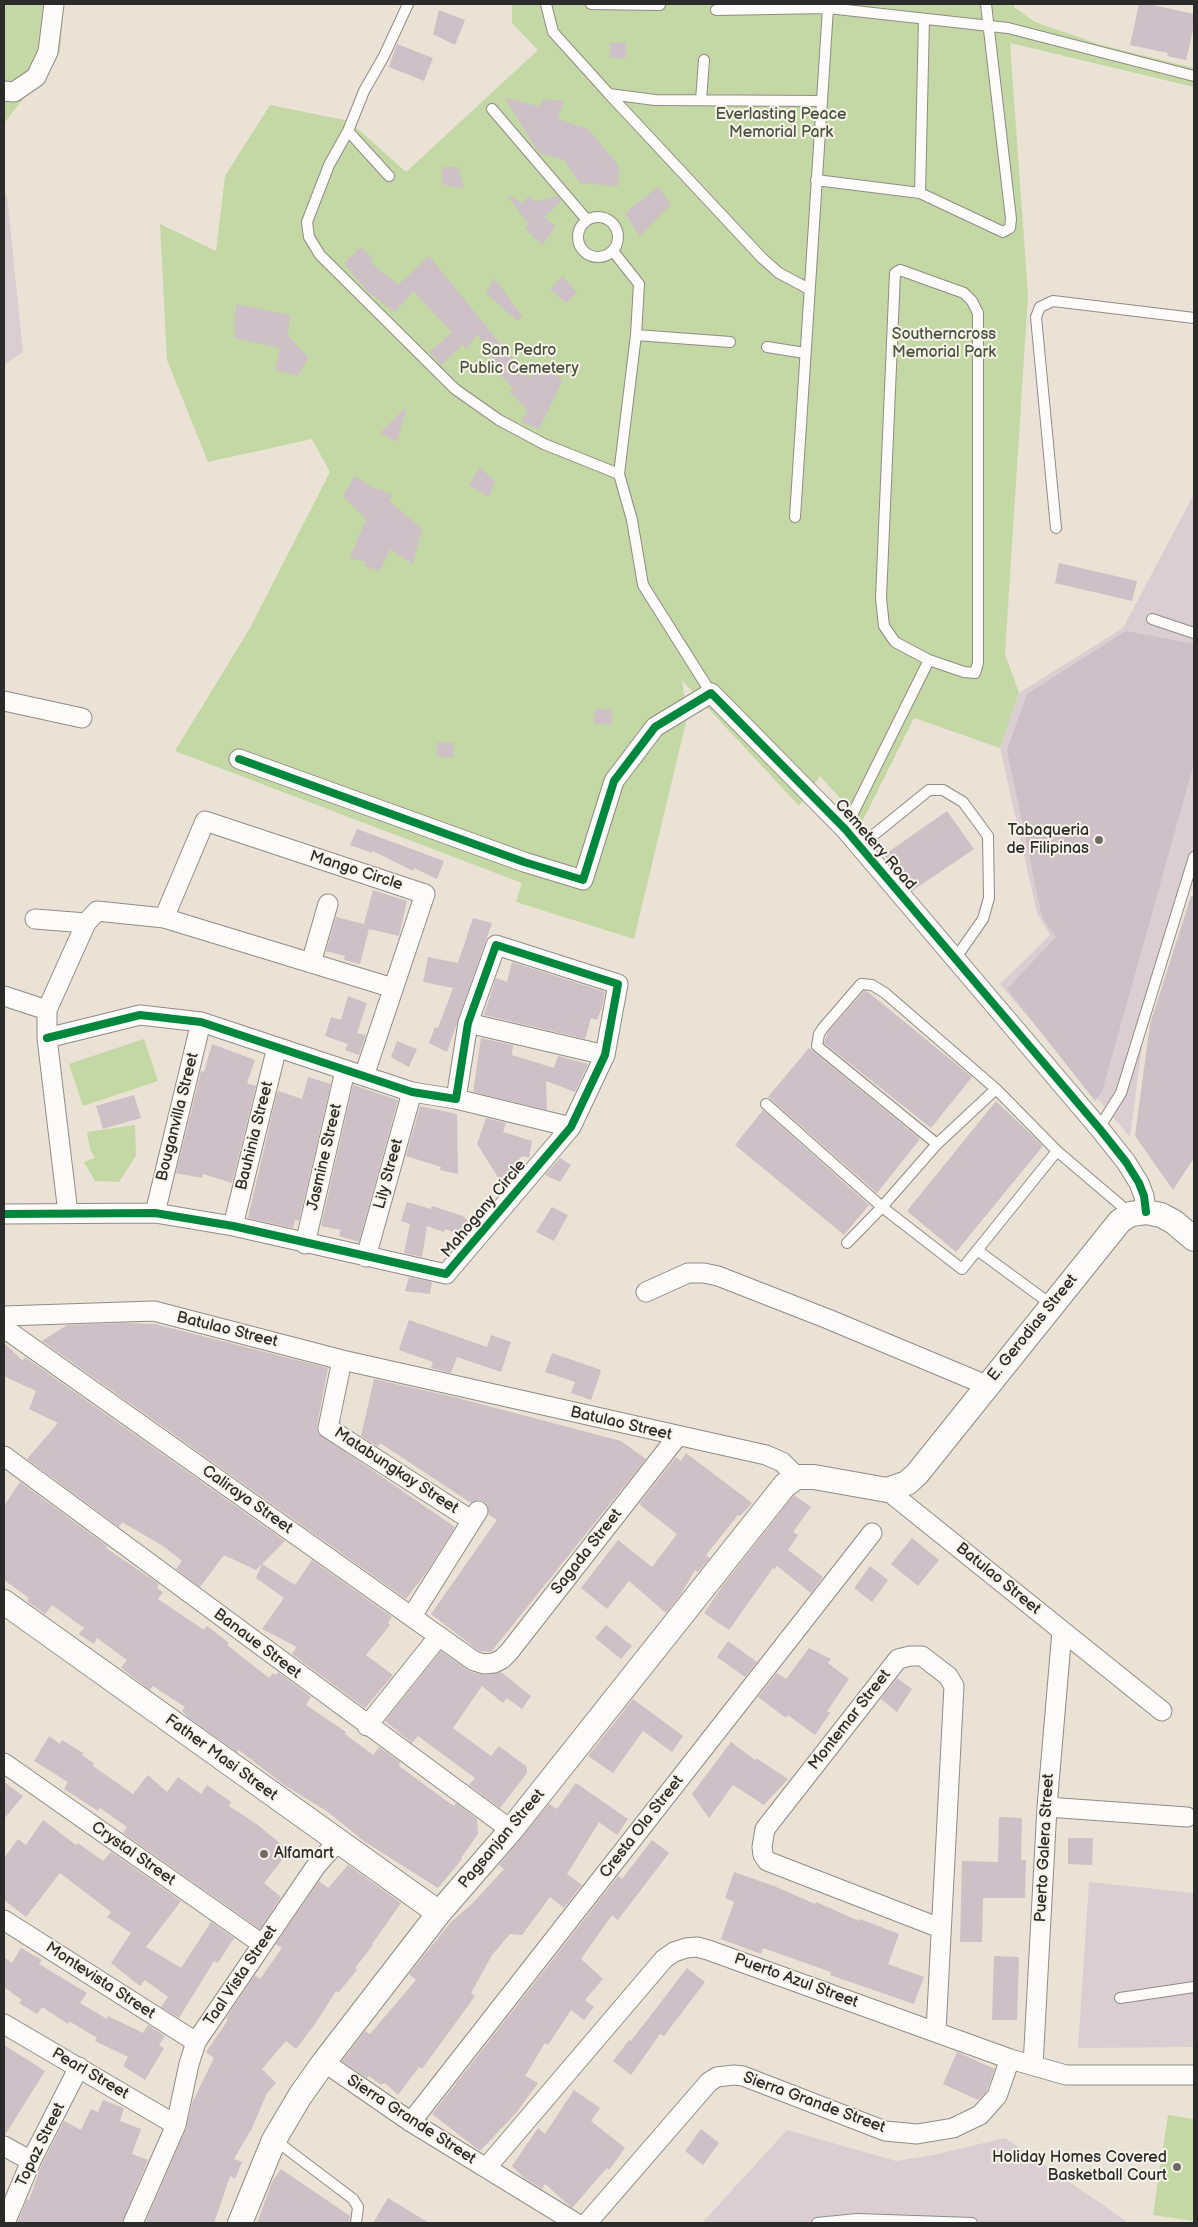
<!DOCTYPE html>
<html>
<head>
<meta charset="utf-8">
<style>
  body { margin:0 }
  #map { position:relative; width:1198px; height:2227px; overflow:hidden; background:#eae2d4; font-family:"Balsamiq Sans",sans-serif }
  canvas { display:block }
  .frame { position:absolute; inset:0; border:5px solid #2b2b2b; pointer-events:none }
</style>
</head>
<body>
<div id="map">
<canvas width="1198" height="2227"></canvas>
<div class="frame"></div>
</div>
<script>
const ctx = document.querySelector('canvas').getContext('2d');
ctx.lineJoin = 'round';
function fillPath(path, color) { ctx.fillStyle = color; ctx.fill(path, 'evenodd'); }
const toPath = rows => new Path2D(rows.map(r => 'M' + r).join(''));
function strokePath(path, color, width, dash) { ctx.strokeStyle = color; ctx.lineWidth = width; ctx.lineCap = dash ? 'butt' : 'round'; ctx.setLineDash(dash || []); ctx.stroke(path); }
function label(font, color, halo, rows, align = 'center') {
  ctx.font = font + ' "Balsamiq Sans",sans-serif'; ctx.lineWidth = 4; ctx.setLineDash([]); ctx.textBaseline = 'middle'; ctx.strokeStyle = halo; ctx.fillStyle = color; for (const [text, x, y, turn = 0] of rows) {
    ctx.save(); ctx.translate(x, y); ctx.rotate((+turn || 0) * Math.PI / 180); ctx.textAlign = isNaN(turn) ? turn : align; if (halo) ctx.strokeText(text, 0, 0); ctx.fillText(text, 0, 0); ctx.restore();
  }
}
const industrial = toPath([
  [4,193,7,196,23,352,4,365],
  [1194,494,1194,866,1145,1023,1130,1137,1000,984,1050,935,1037,913,1000,748,1019,693,1123,628],
  [1089,1882,1194,1893,1194,2047,1078,2048],
  [787,2130,896,2161,933,2155,1005,2138,1129,2223,702,2223]
]);
const green = toPath([
  [4,4,64,4,60,52,5,122,4,122],
  [512,4,1014,4,1014,7,1035,22,1101,45,1194,68,1194,87,1010,43,1028,295,1005,654,1019,693,1000,748,914,718,862,822,820,776,799,806,682,680,687,718,634,939,516,902,522,883,175,751,250,628,330,472,312,439,208,462,167,360,160,224,216,251,225,176,270,105,349,121,406,172,538,50,512,23],
  [144,1039,158,1081,83,1106,69,1064],
  [135,1125,136,1156,119,1182,95,1181,84,1162,95,1158,90,1149,87,1132],
  [1168,2115,1194,2119,1194,2221,1153,2215]
]);
const building = toPath([
  [1139,4,1148,4,1194,14,1194,26,1186,60,1167,56,1168,53,1130,45],
  [439,10,465,20,455,45,433,34],
  [626,42,626,58,610,58,610,43],
  [397,44,433,58,424,81,389,67],
  [504,97,540,107,542,99,564,101,558,119,588,129,619,166,618,186,580,183,564,160,539,153],
  [442,167,458,167,464,189,442,184],
  [658,187,671,204,640,236,625,213],
  [509,195,522,203,530,195,534,202,557,196,561,201,544,218,556,226,542,245,525,228,529,225,508,196],
  [361,247,373,259,370,262,398,285,429,256,529,379,536,361,563,380,539,429,521,422,528,411,510,392,514,389,496,370,499,369,478,334,466,349,463,344,441,365,430,352,452,332,413,291,395,312,368,292,344,263],
  [563,276,577,293,566,303,550,289],
  [494,278,522,316,518,321,486,293],
  [236,304,290,315,288,336,308,357,298,376,275,370,280,348,234,338],
  [407,406,397,442,380,433],
  [480,468,495,481,489,497,469,485],
  [355,476,372,487,393,495,389,501,422,529,413,564,390,549,380,571,365,567,367,562,350,558,366,519,343,496],
  [1059,563,1137,581,1132,601,1055,583],
  [1126,631,1194,644,1194,763,1102,1092,1095,1101,1007,989,1056,937,1042,917,1007,750,1027,694],
  [595,709,612,710,611,725,594,723],
  [437,742,454,743,453,758,436,756],
  [947,811,974,849,912,891,884,855],
  [357,829,444,861,437,879,414,868,413,871,373,851,372,853,350,845],
  [373,890,407,901,399,936,369,929,360,964,344,960,345,956,326,951,336,917,364,924],
  [1191,896,1194,896,1194,1158,1173,1190,1135,1136,1150,1024],
  [473,918,492,923,447,1052,429,1043,435,1027,438,1028,453,988,423,982,428,957,458,963],
  [512,962,605,992,602,1007,597,1020,591,1018,585,1039,484,1015,496,978,507,982],
  [864,991,868,992,972,1077,931,1128,824,1043,828,1032],
  [348,996,367,1003,357,1033,366,1035,359,1055,345,1050,348,1044,325,1036,331,1017,341,1020],
  [481,1038,513,1045,512,1055,554,1068,558,1056,588,1064,575,1092,546,1081,547,1110,473,1092],
  [397,1041,417,1049,409,1067,391,1057],
  [212,1044,255,1060,247,1083,256,1086,232,1183,203,1174,202,1178,176,1173,201,1071,204,1072],
  [809,1048,920,1139,877,1193,768,1097],
  [308,1077,331,1084,299,1221,295,1220,293,1228,248,1218,277,1093,279,1091,302,1099],
  [353,1085,398,1100,359,1242,339,1236,341,1230,321,1226],
  [134,1095,141,1118,103,1129,96,1106],
  [996,1101,1043,1146,956,1252,907,1211],
  [420,1106,457,1114,458,1174,440,1170,441,1167,406,1156],
  [763,1110,869,1205,844,1235,735,1145],
  [486,1118,506,1123,503,1132,532,1141,529,1158,522,1156,501,1182,477,1144],
  [560,1158,571,1165,560,1182,545,1175],
  [407,1202,431,1209,432,1206,463,1216,471,1224,464,1236,445,1229,444,1232,427,1226,422,1257,404,1253,410,1224,401,1221],
  [552,1207,568,1215,554,1241,536,1232],
  [409,1277,432,1282,430,1294,405,1291],
  [409,1320,487,1347,491,1335,511,1342,501,1372,457,1357,451,1373,431,1368,433,1362,399,1350],
  [125,1323,155,1324,328,1368,317,1426,318,1433,455,1527,426,1573,406,1599,42,1341,67,1325],
  [4,1343,23,1361,25,1357,285,1541,256,1570,224,1555,200,1587,176,1569,182,1561,163,1546,122,1522,119,1527,27,1459,58,1423,29,1409,36,1391,4,1376],
  [552,1353,601,1370,591,1400,571,1393,575,1382,545,1372],
  [374,1379,454,1397,621,1441,646,1459,491,1652,479,1651,431,1614,497,1520,488,1514,488,1506,484,1501,478,1500,471,1503,380,1443,378,1447,361,1436],
  [686,1453,752,1503,740,1516,738,1515,706,1555,710,1558,698,1572,695,1570,681,1594,666,1613,629,1581,607,1609,581,1588,618,1540,652,1567,677,1534,639,1504,676,1457,681,1461],
  [20,1482,107,1546,106,1548,159,1584,157,1588,163,1592,158,1599,204,1630,207,1626,229,1643,227,1645,269,1678,273,1673,276,1675,278,1672,311,1697,306,1705,346,1732,345,1734,373,1755,379,1747,400,1762,399,1766,437,1794,454,1806,456,1803,477,1819,478,1834,461,1858,462,1859,438,1888,365,1842,328,1812,284,1785,239,1750,237,1752,189,1718,182,1711,185,1707,153,1686,150,1690,137,1680,121,1668,127,1660,97,1638,94,1644,79,1634,84,1628,52,1605,45,1614,27,1601,29,1598,4,1580,4,1506],
  [794,1495,811,1507,793,1532,798,1535,788,1550,823,1577,811,1593,777,1566,774,1570,773,1568,729,1630,704,1613,721,1588],
  [912,1538,939,1560,918,1586,891,1564],
  [312,1560,392,1617,388,1623,390,1625,366,1655,393,1675,365,1708,292,1654,297,1647,262,1629,284,1598,256,1578,262,1564,295,1585],
  [870,1566,888,1580,872,1602,854,1588],
  [606,1625,632,1646,621,1659,595,1638],
  [728,1641,757,1662,745,1677,717,1657],
  [809,1648,831,1659,828,1663,849,1679,827,1711,830,1713,815,1735,788,1715,786,1718,758,1697,777,1673,786,1679],
  [441,1651,471,1672,485,1675,501,1672,531,1696,522,1709,507,1698,503,1703,482,1686,453,1728,491,1756,499,1746,527,1767,527,1773,500,1808,469,1785,475,1778,418,1736,412,1743,385,1721],
  [897,1678,912,1689,897,1712,881,1699],
  [633,1699,683,1736,672,1752,643,1731,613,1773,588,1756],
  [49,1736,60,1744,62,1740,83,1753,82,1755,94,1763,93,1766,133,1794,148,1775,167,1792,178,1777,201,1794,207,1785,231,1802,229,1806,258,1825,289,1851,264,1883,281,1897,260,1929,123,1833,127,1827,100,1808,98,1811,64,1789,68,1782,34,1761],
  [731,1742,755,1760,756,1758,788,1779,764,1805,733,1785,709,1818,692,1794],
  [4,1782,23,1796,4,1819],
  [576,1783,628,1819,617,1835,599,1822,567,1874,582,1885,564,1908,550,1897,522,1935,510,1934,492,1955,471,1993,475,1996,422,2069,419,2067,398,2095,385,2083,381,2085,369,2076,367,2078,342,2061,365,2031,370,2034,416,1980,409,1974,451,1922,473,1903,504,1869,499,1865,549,1804,557,1809],
  [999,1817,1022,1818,1021,1860,1026,1860,1025,1898,983,1898,982,1942,960,1942,962,1861,998,1862],
  [43,1820,76,1845,78,1843,103,1861,111,1852,181,1901,146,1947,181,1968,211,1922,234,1938,218,1963,214,1961,179,2018,161,2007,168,1997,145,1980,140,1986,111,1963,131,1933,107,1917,111,1912,60,1873,26,1917,4,1900,4,1858,18,1839,26,1845],
  [1068,1838,1093,1838,1092,1865,1068,1864],
  [652,1840,669,1853,618,1920,612,1915,581,1959,603,1979,585,2000,594,2007,584,2020,571,2010,548,2045,545,2043,525,2076,538,2083,516,2113,480,2151,432,2114,618,1876,622,1879],
  [348,1865,401,1903,372,1944,373,1945,355,1968,357,1970,338,1993,336,1991,315,2024,296,2049,286,2041,262,2069,276,2083,267,2093,252,2128,234,2159,242,2162,235,2179,230,2176,214,2223,145,2223,186,2129,192,2103,214,2058,206,2052,228,2020,226,2018,255,1975,260,1979,282,1948,276,1944,319,1881,328,1888],
  [734,1872,774,1886,815,1904,816,1902,859,1921,860,1919,899,1934,888,1964,924,1977,914,2004,830,1975,831,1972,763,1948,761,1954,721,1939,734,1902,725,1898],
  [21,1948,42,1960,39,1964,87,1993,80,2003,107,2019,108,2016,143,2033,148,2025,165,2036,159,2045,164,2048,145,2080,123,2066,128,2057,95,2041,97,2038,69,2021,68,2024,42,2007,37,2014,19,2003,22,2000,4,1987,4,1957,12,1963],
  [994,1956,1019,1957,1017,2020,992,2020],
  [687,1968,705,1982,664,2036,660,2034,631,2075,613,2061,629,2040,631,2041],
  [4,2045,45,2071,5,2135,4,2135],
  [957,2052,995,2069,986,2092,978,2100,943,2084],
  [574,2090,600,2108,591,2121,625,2148,609,2170,607,2168,572,2208,545,2184,542,2189,524,2178,512,2166,538,2128,545,2134],
  [103,2100,124,2108,120,2121,141,2129,132,2154,148,2160,122,2223,17,2223,27,2199,29,2200,41,2166,64,2121,81,2130,91,2109,98,2112],
  [701,2129,719,2143,703,2165,685,2151],
  [281,2169,350,2216,349,2223,257,2223,272,2182],
  [388,2198,429,2223,373,2223]
]);
const service = toPath([
  [546,4,553,32,609,94,655,100,821,101],
  [591,4,660,5],
  [827,4,828,8,1008,28,1194,76],
  [716,10,828,8,795,517],
  [924,19,920,193,1003,232,1010,228,1011,219,986,4],
  [609,94,762,258,779,273,809,289],
  [701,100,704,60],
  [492,109,587,220],
  [348,131,329,165,307,222,309,237,320,255,455,389,499,420,544,444,619,474],
  [389,176,348,131,364,91,384,56,408,4],
  [816,180,920,193],
  '578 237a20 20 0 1 1 40 0a20 20 0 1 1-40 0Z',
  [613,251,639,284,636,335,619,474,632,520,643,585,711,693],
  [900,270,964,293,972,301,978,313,978,663,975,673,964,672,929,660,895,642,884,626,881,598,895,273,900,270],
  [636,335,730,342],
  [767,347,805,353],
  [1056,528,1036,317,1040,307,1053,301,1194,318],
  [1152,619,1194,633],
  [845,829,929,660],
  [860,846,929,790,943,790,963,802,988,836,989,898,983,919,955,959],
  [766,1104,882,1207,962,1269,1057,1151,996,1089,885,993,872,985,861,984,823,1028,819,1034,817,1046,937,1144],
  [1099,1128,1121,1093,1194,857],
  [1057,1151,1131,1214],
  [847,1243,882,1207,937,1144,996,1089],
  [977,1250,1052,1305],
  [1120,1998,1194,1987],
  [275,2140,353,2199,358,2207,356,2223],
  [817,2223,857,2219,972,2223]
]);
const minor = toPath([
  [4,91,14,92,36,77,48,52,54,4],
  [4,701,82,718],
  [239,759,524,862,583,880,614,781,655,727,711,693,845,829,1099,1128,1126,1162,1139,1183,1144,1196,1146,1212],
  [164,918,205,821,425,894,364,1076],
  [35,919,86,923],
  [311,963,328,904],
  [4,996,47,1010,47,1038,68,1213],
  [47,1010,86,923,97,911,164,918,393,988],
  [468,1023,605,1055],
  [456,1099,571,1127],
  [155,1213,201,1022],
  [4,1214,155,1213,233,1226,446,1274,571,1127,605,1055,618,984,496,945,468,1023,456,1099,412,1092,201,1022,140,1015,47,1038],
  [233,1226,277,1047],
  [305,1244,345,1071],
  [366,1257,412,1092],
  [646,1292,688,1273,704,1273,718,1276,828,1319,986,1385],
  [4,1316,154,1311,342,1360,766,1455,782,1462,797,1477],
  [4,1328,474,1661,484,1664,494,1663,502,1659,509,1652,677,1437],
  [342,1360,328,1428,471,1520],
  [4,1456,511,1830],
  [887,1490,1162,1711],
  [412,1616,478,1511],
  [367,1726,439,1636],
  [4,1763,262,1944],
  [1047,1807,1187,1817],
  [4,1920,196,2042],
  [4,2024,176,2125],
  [936,2031,954,1686,948,1676,922,1656,910,1656,898,1659,765,1829,762,1847,763,1855,767,1861,940,1928],
  [324,2062,411,2122,576,2223],
  [1033,2066,1047,1807,1062,1631],
  [411,2122,872,1533],
  [4,2146,31,2161],
  [486,2168,664,1959,674,1952,686,1948,697,1947,708,1950,1010,2059,1066,2075,1194,2075],
  [5,2223,31,2161,79,2067],
  [133,2223,176,2125,189,2064,196,2042,316,1866,337,1842],
  [587,2223,709,2082,717,2077,734,2075,743,2076,885,2131,917,2134,953,2128,980,2115,997,2096,1010,2059]
]);
const tertiary = toPath([
  [4,1602,439,1913],
  [240,2223,274,2140,300,2096,324,2062,439,1913,511,1830,785,1485,797,1477,814,1477,887,1490,907,1483,917,1474,1120,1221,1131,1214,1146,1212,1161,1215,1174,1222,1194,1239]
]);
const cycleway = toPath([
  [239,759,524,862,583,880,614,781,655,727,711,693,845,829,1099,1128,1126,1162,1139,1183,1144,1196,1146,1212],
  [4,1214,155,1213,233,1226,446,1274,571,1127,605,1055,618,984,496,945,468,1023,456,1099,412,1092,201,1022,140,1015,47,1038]
]);
const markers = [
  [1099,840,5,"#6e6b66"],
  [264,1854,5,"#6e6b66"],
  [1177,2167,5,"#6e6b66"]
];
const parkNames = [
  ["Everlasting Peace",781,115],
  ["Memorial Park",781,133],
  ["Southerncross",944,335],
  ["Memorial Park",944,353],
  ["San Pedro",519,351],
  ["Public Cemetery",519,369]
];
const poiNames = [
  ["Tabaqueria",1089,831],
  ["de Filipinas",1089,849],
  ["Alfamart",274,1854,"left"],
  ["Holiday Homes Covered",1167,2158],
  ["Basketball Court",1167,2176]
];
const streetNames = [
  ["Cemetery Road",875,845,49],
  ["Mango Circle",356,871,18],
  ["Bouganvilla Street",178,1117,-76],
  ["Bauhinia Street",255,1136,-76],
  ["Jasmine Street",325,1157,-77],
  ["Lily Street",389,1174,-75],
  ["Mahogany Circle",484,1209,-50],
  ["E. Gerodias Street",1033,1328,-51],
  ["Batulao Street",227,1330,14],
  ["Batulao Street",621,1424,13],
  ["Matabungkay Street",396,1471,33],
  ["Caliraya Street",247,1500,35],
  ["Sagada Street",587,1552,-52],
  ["Batulao Street",998,1579,39],
  ["Banaue Street",257,1644,37],
  ["Montemar Street",850,1720,-52],
  ["Father Masi Street",221,1758,36],
  ["Cresta Ola Street",642,1827,-52],
  ["Pagsanjan Street",502,1839,-50],
  ["Puerto Galera Street",1045,1848,-87],
  ["Crystal Street",133,1854,35],
  ["Taal Vista Street",241,1976,-56],
  ["Montevista Street",100,1981,33],
  ["Puerto Azul Street",796,1981,20],
  ["Pearl Street",90,2074,30],
  ["Sierra Grande Street",814,2103,20],
  ["Sierra Grande Street",411,2120,33],
  ["Topaz Street",41,2145,-64]
];
fillPath(industrial, '#dbced2');
fillPath(green, '#c3d8a4');
fillPath(building, '#cdc0c6');
strokePath(service, '#908c85', 12);
strokePath(minor, '#908c85', 21);
strokePath(tertiary, '#908c85', 26);
strokePath(service, '#fcfbf9', 10);
strokePath(minor, '#fcfbf9', 19);
strokePath(tertiary, '#fcfbf9', 24);
strokePath(cycleway, '#00873e', 8);
for (const [x, y, r, color] of markers) { const dot = new Path2D(); dot.arc(x, y, r, 0, 2 * Math.PI); ctx.fillStyle = color; ctx.fill(dot); strokePath(dot, '#f7f3e8', 2); }
label('16px', '#495440', '#f7f3e8', parkNames);
label('16px', '#2b2b2b', '#f7f3e8', poiNames, 'right');
label('16px', '#2b2b2b', '#f7f3e8', streetNames);
</script>
</body>
</html>
